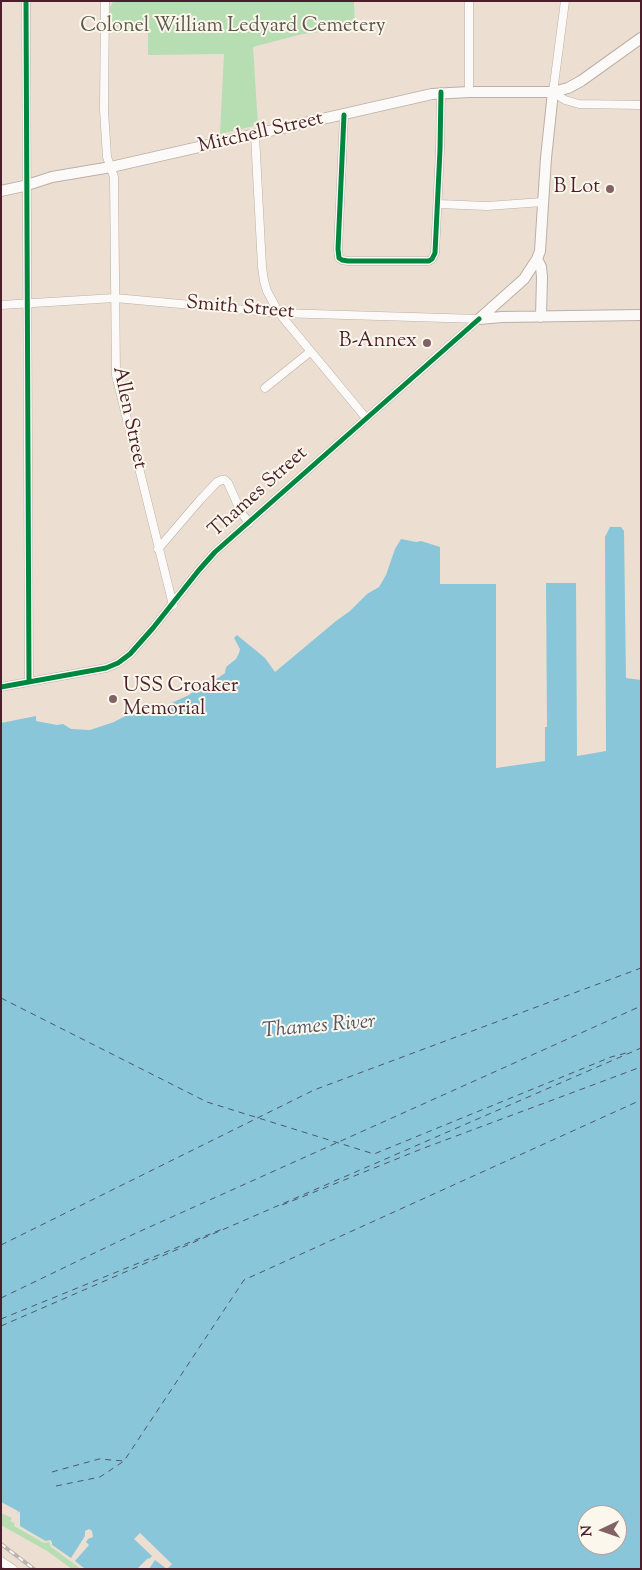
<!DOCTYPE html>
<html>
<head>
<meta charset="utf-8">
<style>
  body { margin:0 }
  #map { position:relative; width:642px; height:1570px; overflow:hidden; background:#ecdfd2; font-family:"Sorts Mill Goudy",serif }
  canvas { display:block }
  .frame { position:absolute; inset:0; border:2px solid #4a1f2b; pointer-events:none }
  .north { position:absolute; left:577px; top:1505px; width:50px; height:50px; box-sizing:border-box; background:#fbf7ec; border:1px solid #b4a19f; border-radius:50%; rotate:267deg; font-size:14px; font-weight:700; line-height:20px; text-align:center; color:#4a1f2b }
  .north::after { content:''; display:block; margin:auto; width:18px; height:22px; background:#836265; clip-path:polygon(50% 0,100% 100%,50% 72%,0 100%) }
</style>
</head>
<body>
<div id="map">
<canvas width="642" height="1570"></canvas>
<div class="frame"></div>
<div class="north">N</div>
</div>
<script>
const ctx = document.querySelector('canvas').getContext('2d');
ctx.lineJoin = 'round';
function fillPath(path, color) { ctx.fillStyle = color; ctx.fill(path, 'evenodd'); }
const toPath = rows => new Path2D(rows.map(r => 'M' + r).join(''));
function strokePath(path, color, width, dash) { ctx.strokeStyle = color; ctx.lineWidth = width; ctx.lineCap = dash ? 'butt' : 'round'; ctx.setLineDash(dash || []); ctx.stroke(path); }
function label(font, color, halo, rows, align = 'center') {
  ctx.font = font + ' "Sorts Mill Goudy",serif'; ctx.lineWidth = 4; ctx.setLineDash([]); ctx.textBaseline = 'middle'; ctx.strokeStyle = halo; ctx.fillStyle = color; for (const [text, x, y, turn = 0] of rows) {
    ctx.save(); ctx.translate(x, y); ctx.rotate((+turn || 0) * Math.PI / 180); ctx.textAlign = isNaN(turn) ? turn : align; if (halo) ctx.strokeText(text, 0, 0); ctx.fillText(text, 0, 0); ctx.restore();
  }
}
const green = toPath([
  [116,1,354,1,355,28,302,34,253,47,258,125,220,134,224,54,148,55,148,30,109,33,110,7,113,2],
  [1,1513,12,1518,10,1521,48,1539,52,1545,85,1569,72,1569,47,1551,1,1525]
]);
const water = toPath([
  [610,527,621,527,624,531,626,678,641,680,641,1569,85,1569,52,1545,52,1542,46,1541,16,1524,18,1511,1,1502,1,723,36,716,36,721,57,725,63,724,71,729,90,730,114,722,131,713,156,710,189,695,206,682,218,678,225,673,226,667,236,659,239,653,240,649,234,638,237,635,265,658,275,672,336,621,350,611,367,594,379,587,386,575,395,549,401,539,416,542,421,541,440,547,440,584,496,584,496,768,545,761,545,727,547,727,546,583,576,583,577,756,606,751,605,537],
  [587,1515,617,1515,617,1545,587,1545]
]);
const pier = toPath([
  [20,1511,20,1526,45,1541,51,1540,52,1545,71,1558,85,1536,85,1531,89,1529,92,1531,93,1537,88,1539,86,1542,89,1545,75,1561,85,1569,81,1569,51,1547,49,1542,44,1543,14,1526,16,1514],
  [140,1533,172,1564,167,1569,155,1560,149,1569,137,1569,148,1558,149,1559,152,1556,134,1539]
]);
const ferry = toPath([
  [1,998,207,1102,374,1154,611,1057,630,1052],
  [282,1205,424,1148,641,1067],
  [1,1245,314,1090,641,968],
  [1,1298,134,1234,641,1006],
  [1,1319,225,1228],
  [1,1326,641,1048],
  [52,1472,99,1459,124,1461],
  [56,1486,100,1477,124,1461,244,1280,641,1100]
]);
const minor = toPath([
  [26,1,29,682],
  [105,1,104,110,107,157,114,177,116,375,173,605],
  [469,1,469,92],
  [565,1,553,92,565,100,579,104,641,105],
  [344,115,338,249,339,258,342,260,348,261,429,261,432,259,435,253,440,150,441,92],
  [255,135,262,267,264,281,267,291,279,313,366,418],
  [438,204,487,206,543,202],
  [1,305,115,298,279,313,479,319],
  [265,388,310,352],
  [158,549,200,500,217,482,222,480,225,480,228,483,241,512,249,523],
  [1,687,106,668,118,663,130,654,153,628,199,570,215,552,479,319],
  [1,1561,13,1569]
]);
const major = toPath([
  [1,191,24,186,52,177,111,167,432,94,469,92,553,92,568,88,581,81,641,38],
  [537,259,541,267,542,277,541,317],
  [479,319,524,279,537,259,540,251,546,158,553,92],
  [479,319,502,317,641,315]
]);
const rail = toPath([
  [1,1544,34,1569]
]);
const cycleway = toPath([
  [26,1,29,682],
  [344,115,338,249,339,258,342,260,348,261,429,261,432,259,435,253,440,150,441,92],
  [1,687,106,668,118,663,130,654,153,628,199,570,215,552,479,319]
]);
const markers = [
  [610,189,5,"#836265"],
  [427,343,5,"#836265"],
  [113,699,5,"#836265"]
];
const parkNames = [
  ["Colonel William Ledyard Cemetery",233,28]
];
const streetNames = [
  ["Mitchell Street",261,134,-13],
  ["Smith Street",240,309,5],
  ["Allen Street",128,418,78],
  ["Thames Street",259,493,-42]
];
const poiNames = [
  ["B Lot",600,189],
  ["B-Annex",417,343],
  ["USS Croaker",123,688,"left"],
  ["Memorial",123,711,"left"]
];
const waterNames = [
  ["Thames River",319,1028,-5]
];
fillPath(green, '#b7ddb3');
fillPath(water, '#89c6da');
fillPath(pier, '#ecdfd2');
strokePath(ferry, '#515669', 1, [6, 5]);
strokePath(minor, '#bbafa8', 9);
strokePath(major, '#bbafa8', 12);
strokePath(minor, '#fcfaf8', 8);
strokePath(major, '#fcfaf8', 10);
strokePath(rail, '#bab3b3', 4);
strokePath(rail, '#fbf7ec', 2, [5.5]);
strokePath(cycleway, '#00873e', 5);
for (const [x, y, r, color] of markers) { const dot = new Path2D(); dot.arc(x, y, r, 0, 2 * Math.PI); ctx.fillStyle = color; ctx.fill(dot); strokePath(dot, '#fbf7ec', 2); }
label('20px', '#5e574c', '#fbf7ec', parkNames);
label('20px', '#4a1f2b', '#fbf7ec', streetNames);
label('20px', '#4a1f2b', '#fbf7ec', poiNames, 'right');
label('italic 21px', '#515669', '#fbf7ec', waterNames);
</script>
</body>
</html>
